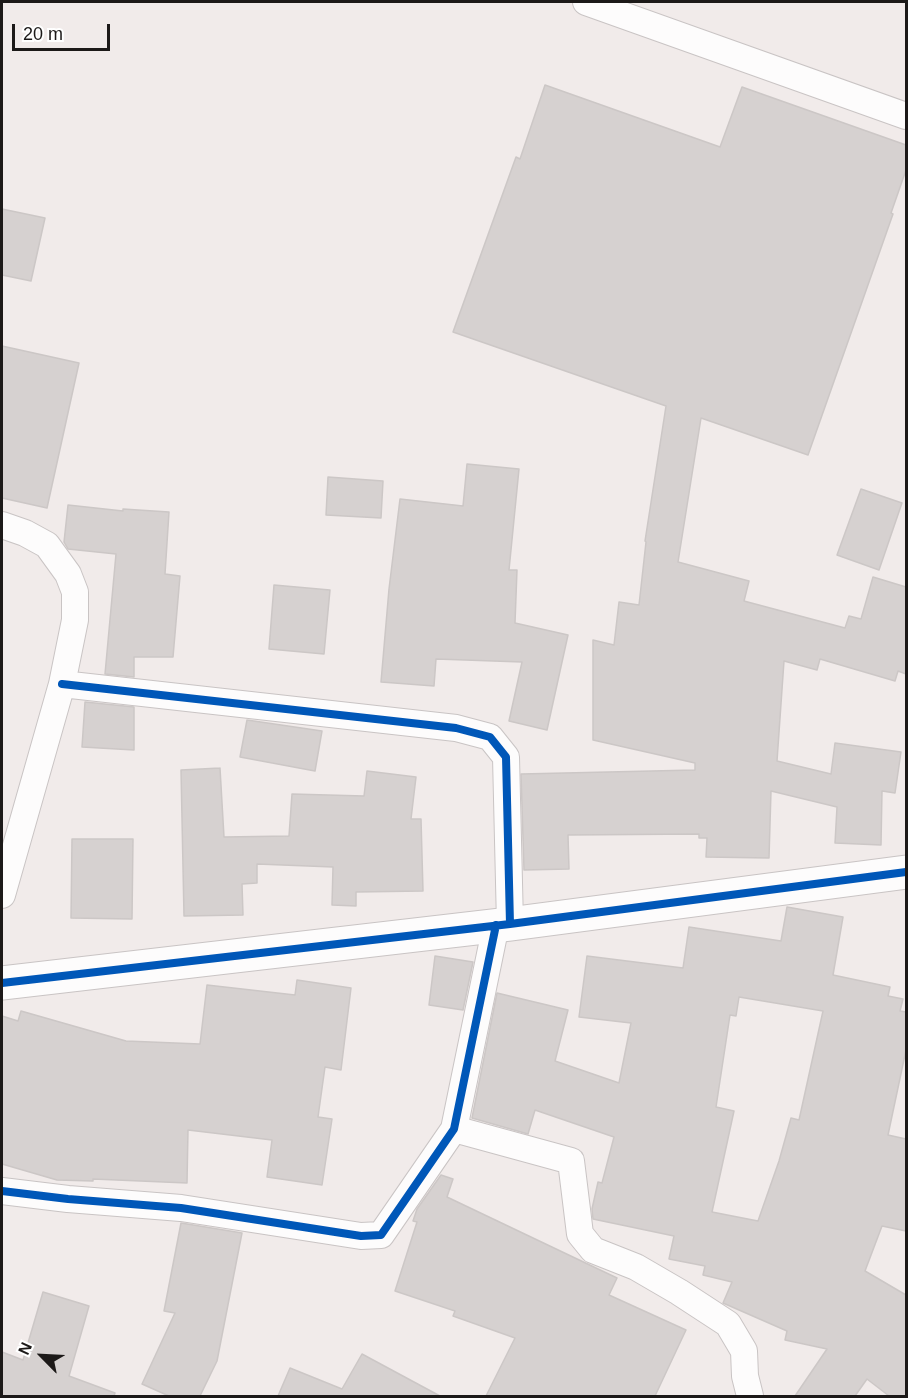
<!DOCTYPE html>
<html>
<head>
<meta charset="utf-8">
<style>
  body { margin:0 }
  #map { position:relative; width:908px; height:1398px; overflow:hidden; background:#f1ebea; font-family:Arial,sans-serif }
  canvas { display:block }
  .frame { position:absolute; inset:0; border:3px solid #1c1918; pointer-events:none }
  .north { position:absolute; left:12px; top:1326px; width:60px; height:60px; -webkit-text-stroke:4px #fff; paint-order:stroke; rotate:294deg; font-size:16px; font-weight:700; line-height:24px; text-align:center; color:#1c1918 }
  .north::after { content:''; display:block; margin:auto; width:21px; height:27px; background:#1c1918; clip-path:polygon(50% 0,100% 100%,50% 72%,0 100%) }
  .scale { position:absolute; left:12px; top:24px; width:98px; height:27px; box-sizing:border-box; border:3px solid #1c1918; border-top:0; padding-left:8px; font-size:18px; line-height:21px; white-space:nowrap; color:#1c1918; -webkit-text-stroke:4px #fff; paint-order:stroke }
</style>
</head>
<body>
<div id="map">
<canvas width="908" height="1398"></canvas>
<div class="frame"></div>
<div class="north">N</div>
<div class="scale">20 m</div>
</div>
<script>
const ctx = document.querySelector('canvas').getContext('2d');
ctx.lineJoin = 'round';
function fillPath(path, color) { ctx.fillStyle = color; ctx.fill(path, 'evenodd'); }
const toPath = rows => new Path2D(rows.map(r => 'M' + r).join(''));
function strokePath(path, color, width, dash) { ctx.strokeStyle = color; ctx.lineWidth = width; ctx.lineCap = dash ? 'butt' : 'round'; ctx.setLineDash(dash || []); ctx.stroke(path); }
const building = toPath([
  [545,85,720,147,742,87,906,145,906,170,891,213,893,214,808,455,701,418,678,562,749,581,744,601,845,628,849,616,861,619,873,577,906,587,906,674,898,671,895,681,820,659,817,670,784,661,777,761,831,774,835,743,901,752,895,793,882,791,881,845,835,843,837,807,771,791,769,858,706,857,707,838,699,838,699,834,568,835,569,869,524,870,521,774,695,770,695,763,593,740,593,640,614,645,619,602,639,605,646,542,645,541,666,406,453,332,516,157,520,159,545,85],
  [2,209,45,218,31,281,2,275,2,209],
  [2,346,79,363,47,508,2,498,2,346],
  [467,464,519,469,509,570,517,570,515,623,568,635,547,730,509,721,522,662,436,659,434,686,381,682,389,589,400,499,463,506,467,464],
  [328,477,383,481,381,518,326,515,328,477],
  [861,489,902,503,879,570,837,555,861,489],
  [68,505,123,511,123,509,169,512,165,574,180,576,173,657,134,657,134,677,105,674,116,554,68,549,64,542,68,505],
  [274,585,330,590,324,654,269,649,274,585],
  [85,702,134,707,134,750,82,747,85,702],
  [247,720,322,731,315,771,240,757,247,720],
  [220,768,224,837,289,836,292,794,364,796,367,771,416,777,411,819,421,819,423,891,356,892,356,906,332,905,333,867,257,864,257,883,242,884,243,915,184,916,181,770,220,768],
  [72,839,133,839,132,919,71,918,72,839],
  [787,907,843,917,833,975,890,987,888,996,903,999,900,1011,906,1012,906,1050,888,1135,906,1139,906,1231,882,1226,865,1271,906,1295,906,1396,889,1396,867,1379,855,1396,795,1396,827,1349,785,1340,787,1331,723,1303,732,1282,703,1275,705,1266,669,1259,674,1236,593,1219,592,1209,598,1182,602,1183,614,1137,535,1110,528,1134,472,1118,497,993,568,1010,555,1061,619,1083,631,1023,579,1017,587,956,683,968,689,927,781,941,787,907],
  [739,997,823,1011,799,1120,791,1118,779,1161,758,1221,712,1212,734,1111,716,1107,730,1015,736,1016,739,997],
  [435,956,473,962,463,1010,429,1005,435,956],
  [297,980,351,988,341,1070,325,1067,318,1117,332,1119,322,1185,267,1177,272,1140,188,1130,187,1183,93,1179,93,1181,57,1180,2,1164,2,1016,18,1021,21,1011,126,1041,200,1044,207,985,295,995,297,980],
  [441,1175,453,1179,447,1197,617,1278,609,1295,686,1330,655,1396,486,1396,515,1338,453,1316,455,1311,395,1291,417,1222,413,1221,417,1209,441,1175],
  [181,1223,242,1233,217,1361,200,1396,169,1396,142,1384,175,1313,164,1311,181,1223],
  [43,1292,89,1306,69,1376,115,1393,114,1396,2,1396,2,1352,23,1360,43,1292],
  [362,1354,440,1396,278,1396,290,1368,342,1389,362,1354]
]);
const street = toPath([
  [586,2,906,116],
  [2,525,25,533,47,545,68,574,75,592,75,620,62,684,2,895],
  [62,684,456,728,490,737,506,757,510,924],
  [454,1129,571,1161,580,1234,593,1250,636,1267,679,1292,728,1324,744,1351,745,1376,750,1396],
  [2,1191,68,1199,181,1208,361,1236,381,1235,454,1129,496,925]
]);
const secondary = toPath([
  [2,983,510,924,906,872]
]);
const cycleway = toPath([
  [62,684,456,728,490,737,506,757,510,924],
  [2,983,510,924,906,872],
  [2,1191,68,1199,181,1208,361,1236,381,1235,454,1129,496,925]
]);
fillPath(building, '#d6d1d0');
strokePath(building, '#ccc7c6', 1.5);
strokePath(street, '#c9c4c4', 28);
strokePath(secondary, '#c9c4c4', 35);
strokePath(street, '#fdfcfc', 26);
strokePath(secondary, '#fdfcfc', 33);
strokePath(cycleway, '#0057b8', 8);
</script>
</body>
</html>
